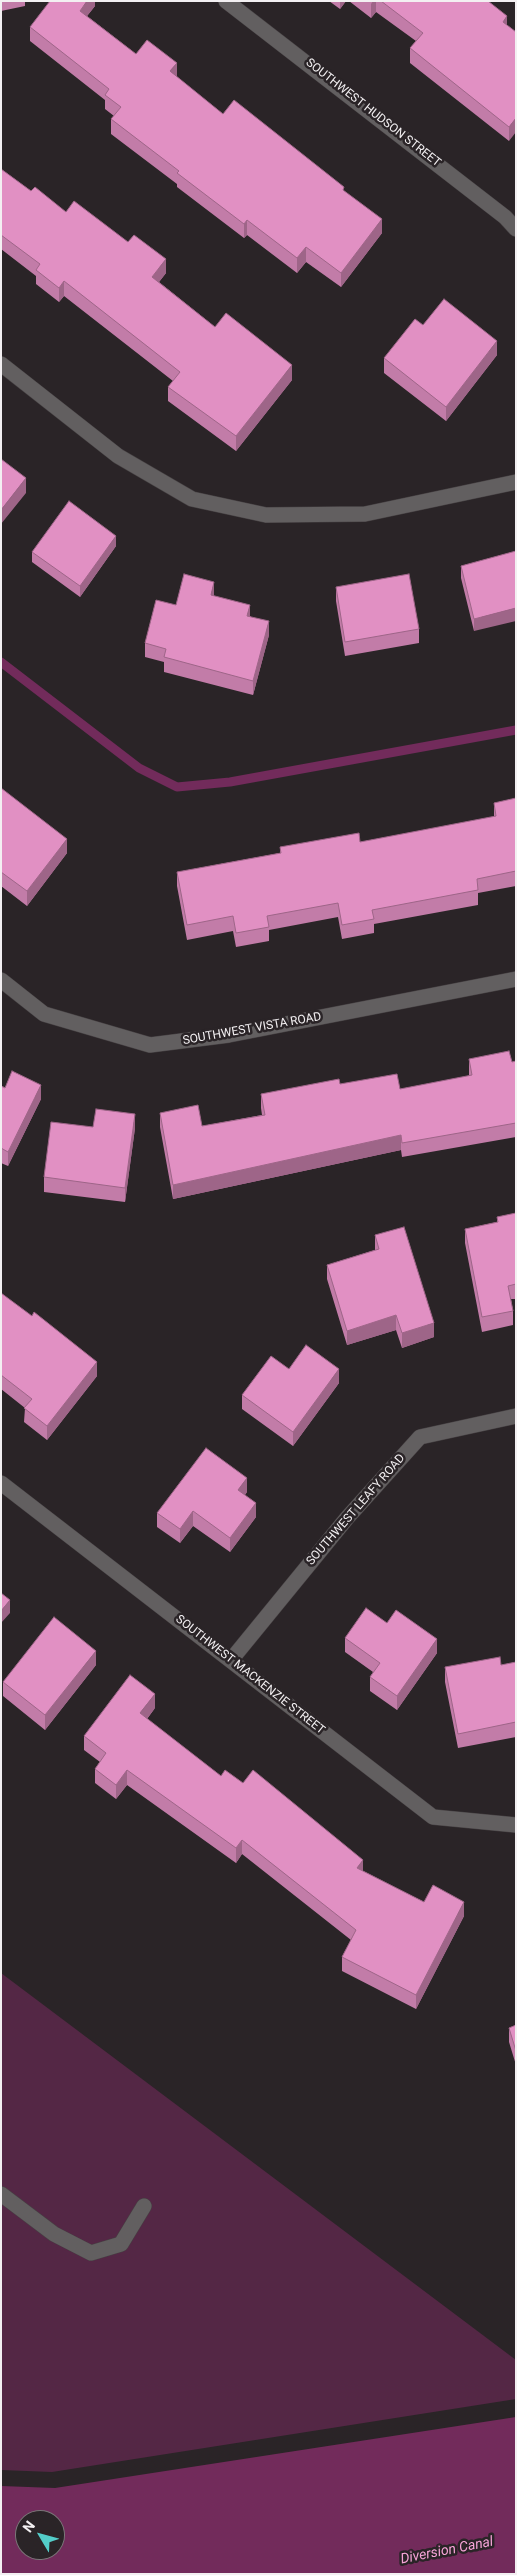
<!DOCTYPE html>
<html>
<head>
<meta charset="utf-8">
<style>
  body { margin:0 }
  #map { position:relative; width:517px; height:2575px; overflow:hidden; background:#2a2427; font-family:Roboto,sans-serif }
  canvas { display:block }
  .frame { position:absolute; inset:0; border:2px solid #f3f0f2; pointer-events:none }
  .north { position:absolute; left:15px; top:2510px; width:50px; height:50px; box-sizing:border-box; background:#2a2427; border:1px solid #7a7678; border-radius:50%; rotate:307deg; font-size:14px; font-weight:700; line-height:20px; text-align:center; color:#f3f0f2 }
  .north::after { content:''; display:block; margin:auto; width:18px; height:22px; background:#53cdc9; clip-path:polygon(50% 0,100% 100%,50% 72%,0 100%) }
</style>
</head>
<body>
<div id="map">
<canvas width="517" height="2575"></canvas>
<div class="frame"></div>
<div class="north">N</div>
</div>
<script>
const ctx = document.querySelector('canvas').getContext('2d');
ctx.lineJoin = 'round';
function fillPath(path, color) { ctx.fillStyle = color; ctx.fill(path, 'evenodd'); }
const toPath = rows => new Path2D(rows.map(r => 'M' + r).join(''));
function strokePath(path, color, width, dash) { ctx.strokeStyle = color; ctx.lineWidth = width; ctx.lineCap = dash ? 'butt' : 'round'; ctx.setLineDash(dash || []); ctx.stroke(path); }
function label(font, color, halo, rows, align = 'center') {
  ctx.font = font + ' Roboto,sans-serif'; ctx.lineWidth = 5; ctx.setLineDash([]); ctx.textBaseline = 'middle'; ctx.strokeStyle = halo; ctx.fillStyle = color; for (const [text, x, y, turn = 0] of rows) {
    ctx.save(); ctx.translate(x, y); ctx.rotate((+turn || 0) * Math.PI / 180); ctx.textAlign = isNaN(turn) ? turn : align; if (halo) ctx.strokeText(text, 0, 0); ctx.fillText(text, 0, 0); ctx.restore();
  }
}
const green = toPath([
  [1,1973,516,2360,516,2399,52,2472,1,2470]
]);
const water = toPath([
  [516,2417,516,2574,1,2574,1,2486,55,2488],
  [25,2520,55,2520,55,2550,25,2550]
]);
const stream = toPath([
  [1,662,139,768,177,787,230,782,516,730]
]);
const minor = toPath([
  [226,1,505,217,516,229],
  [1,364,118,456,192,499,266,515,365,514,516,482],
  [1,980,44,1014,150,1045,229,1035,516,979],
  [1,1483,433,1817,516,1825],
  [231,1660,347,1518,420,1437,516,1416],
  [1,2194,54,2234,91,2253,121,2244,144,2206]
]);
const wall = toPath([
  [1,1,25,1,25,6,1,11],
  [95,1,95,6,87,16,136,54,177,77,223,114,344,191,382,233,341,287,306,262,297,273,247,235,244,238,177,187,177,184,111,134,111,119,114,116,105,109,105,100,30,41,30,27],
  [329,1,346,1,340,9],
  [349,1,488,1,507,25,516,32,509,141,410,63,410,48,416,41,376,12,371,18],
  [1,169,31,191,66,212,166,273,159,282,215,327,292,380,236,451,168,401,168,387,173,381,64,296,59,302,36,284,36,276,1,249],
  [423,325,497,355,446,421,384,373,384,358],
  [116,546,80,597,32,562,32,552],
  [516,551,474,631,461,578,461,566],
  [336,587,419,629,419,643,345,656,336,601],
  [214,596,250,616,269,635,253,695,164,672,164,662,145,657,145,643,176,605],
  [1,788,67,853,27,906,1,886],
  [516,798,516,886,478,893,478,905,374,924,374,933,342,939,338,917,269,930,269,941,236,947,233,931,187,940,177,886,177,872,280,853,280,847,360,842,494,817,494,803],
  [469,1059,512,1062,516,1061,516,1137,402,1157,401,1150,173,1199,160,1127,160,1113,202,1126,262,1115,261,1108,261,1094,340,1084,400,1089,469,1076],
  [1,1086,41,1099,8,1166,1,1163],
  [93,1127,135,1128,125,1202,44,1192,44,1177],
  [516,1213,516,1299,511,1299,513,1311,513,1325,482,1332,465,1243,465,1229,497,1222,497,1217],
  [375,1235,434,1337,402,1348,396,1330,347,1345,327,1279,327,1265,375,1250],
  [1,1293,97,1376,47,1440,24,1422,25,1408,1,1389],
  [289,1369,339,1383,293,1446,242,1409,242,1395],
  [247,1492,245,1495,256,1517,230,1552,193,1526,180,1543,157,1527,157,1513],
  [387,1623,437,1653,397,1710,370,1691,370,1677,373,1672,345,1652,345,1638],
  [516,1662,516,1737,458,1748,445,1682,445,1667,501,1665],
  [96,1665,45,1730,3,1696,3,1682],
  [155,1708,147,1719,221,1776,363,1871,424,1902,464,1916,416,2009,342,1971,342,1957,351,1940,242,1854,236,1863,127,1785,116,1799,95,1783,95,1769,100,1762,84,1750,84,1736],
  [516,2025,516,2065,509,2042,509,2028]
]);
const shadedWall = toPath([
  [87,1,95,1,95,6,80,25,80,11],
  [340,1,346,1,340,9],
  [373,1,376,1,376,12,371,18,371,4],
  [507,16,507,31,503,22],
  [177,63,177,77,170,71],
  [516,118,516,132,509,141,509,127],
  [382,219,382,233,341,287,341,273],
  [247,220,247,235,244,238,244,224],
  [306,247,306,262,297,273,297,258],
  [166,259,166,273,152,291,152,277],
  [64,281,64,296,59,302,59,288],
  [497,341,497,355,446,421,446,407],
  [292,365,292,380,236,451,236,436],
  [26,478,26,493,1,524,1,510],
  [116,536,116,546,80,597,80,586],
  [214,582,214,596,211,595],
  [250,605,250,619,247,616],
  [516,608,516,621,474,631,474,619],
  [269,621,269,635,253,695,253,681],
  [67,839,67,853,27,906,27,891],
  [41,1085,41,1099,8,1166,8,1152],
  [135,1114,135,1128,125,1202,125,1188],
  [401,1135,401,1150,173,1199,173,1185],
  [396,1315,396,1330,347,1345,347,1331],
  [434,1323,434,1337,402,1348,402,1333],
  [97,1362,97,1376,47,1440,47,1426],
  [339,1369,339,1383,293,1446,293,1432],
  [247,1478,247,1492,238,1504,238,1490],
  [256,1503,256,1517,230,1552,230,1538],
  [193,1511,193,1526,180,1543,180,1529],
  [10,1600,10,1613,1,1623,1,1611],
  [437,1639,437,1653,397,1710,397,1696],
  [96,1651,96,1665,45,1730,45,1715],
  [155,1694,155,1708,140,1728,140,1713],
  [127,1770,127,1785,116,1799,116,1785],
  [242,1840,242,1854,236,1863,236,1848],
  [363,1860,363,1874,357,1868],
  [464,1902,464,1916,416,2009,416,1995]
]);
const building = toPath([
  [50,1,87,1,80,11,136,54,147,40,177,63,170,71,223,114,234,100,344,187,343,190,382,219,341,273,306,247,297,258,247,220,244,224,177,173,179,171,111,119,121,107,105,95,109,89,30,27,50,1],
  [381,1,488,1,507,16,503,22,516,32,516,118,509,127,410,48,423,33,381,1],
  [1,169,31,191,35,187,66,212,74,201,128,242,134,235,166,259,152,277,215,327,226,313,292,365,236,436,168,387,180,372,64,281,59,288,36,270,40,264,1,235,1,169],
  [444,299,497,341,446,407,384,358,415,319,423,325,444,299],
  [1,459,26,478,1,510,1,459],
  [69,501,116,536,80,586,32,552,69,501],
  [516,551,516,608,474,619,461,566,516,551],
  [184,574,214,582,211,595,250,605,247,616,269,621,253,681,164,657,166,649,145,643,156,600,176,605,184,574],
  [409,574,419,629,345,642,336,587,409,574],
  [1,788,67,839,27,891,1,872,1,788],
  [516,798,516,871,477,879,478,890,372,910,374,919,342,925,338,903,267,916,269,927,236,933,233,916,187,925,177,872,281,853,280,847,359,833,360,842,496,816,494,803,516,798],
  [509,1051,512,1062,516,1061,516,1123,402,1143,401,1135,173,1185,160,1113,198,1105,202,1126,265,1115,261,1094,339,1079,340,1084,397,1074,400,1089,472,1075,469,1059,509,1051],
  [12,1071,41,1085,8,1152,1,1148,1,1086,5,1088,12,1071],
  [96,1109,135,1114,125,1188,44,1177,51,1122,93,1127,96,1109],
  [516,1213,516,1284,508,1286,513,1311,482,1317,465,1229,498,1222,497,1217,516,1213],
  [404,1227,434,1323,402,1333,396,1315,347,1331,327,1265,379,1249,375,1235,404,1227],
  [1,1293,32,1316,34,1312,97,1362,47,1426,24,1408,32,1399,1,1375,1,1293],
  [306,1345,339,1369,293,1432,242,1395,271,1356,289,1369,306,1345],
  [206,1448,247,1478,238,1490,256,1503,230,1538,193,1511,180,1529,157,1513,206,1448],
  [1,1593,10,1600,1,1611,1,1593],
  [366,1608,387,1623,396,1610,437,1639,397,1696,370,1677,380,1663,345,1638,366,1608],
  [54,1617,96,1651,45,1715,3,1682,54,1617],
  [500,1657,501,1665,516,1662,516,1722,458,1734,445,1667,500,1657],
  [130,1675,155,1694,140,1713,221,1776,225,1770,243,1783,253,1770,363,1860,357,1868,424,1902,433,1885,464,1902,416,1995,342,1957,356,1930,242,1840,236,1848,127,1770,116,1785,95,1769,106,1753,84,1736,130,1675],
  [516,2025,516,2051,509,2028,516,2025]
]);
const streetNames = [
  ["SOUTHWEST HUDSON STREET",373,113,38],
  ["SOUTHWEST VISTA ROAD",252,1029,-10],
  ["SOUTHWEST LEAFY ROAD",356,1510,-49],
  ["SOUTHWEST MACKENZIE STREET",250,1675,38]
];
const waterNames = [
  ["Diversion Canal",447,2551,-11]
];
fillPath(green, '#542745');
fillPath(water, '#722b5b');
strokePath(stream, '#722b5b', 9);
strokePath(minor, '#464143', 16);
strokePath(minor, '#625f60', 15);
fillPath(wall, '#c27ca8');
fillPath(shadedWall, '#9e6588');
fillPath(building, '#e190c3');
strokePath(building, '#9e6588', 1);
label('12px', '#f3f0f2', '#2a2427', streetNames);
label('italic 14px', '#f6a3d7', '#2a2427', waterNames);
</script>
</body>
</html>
